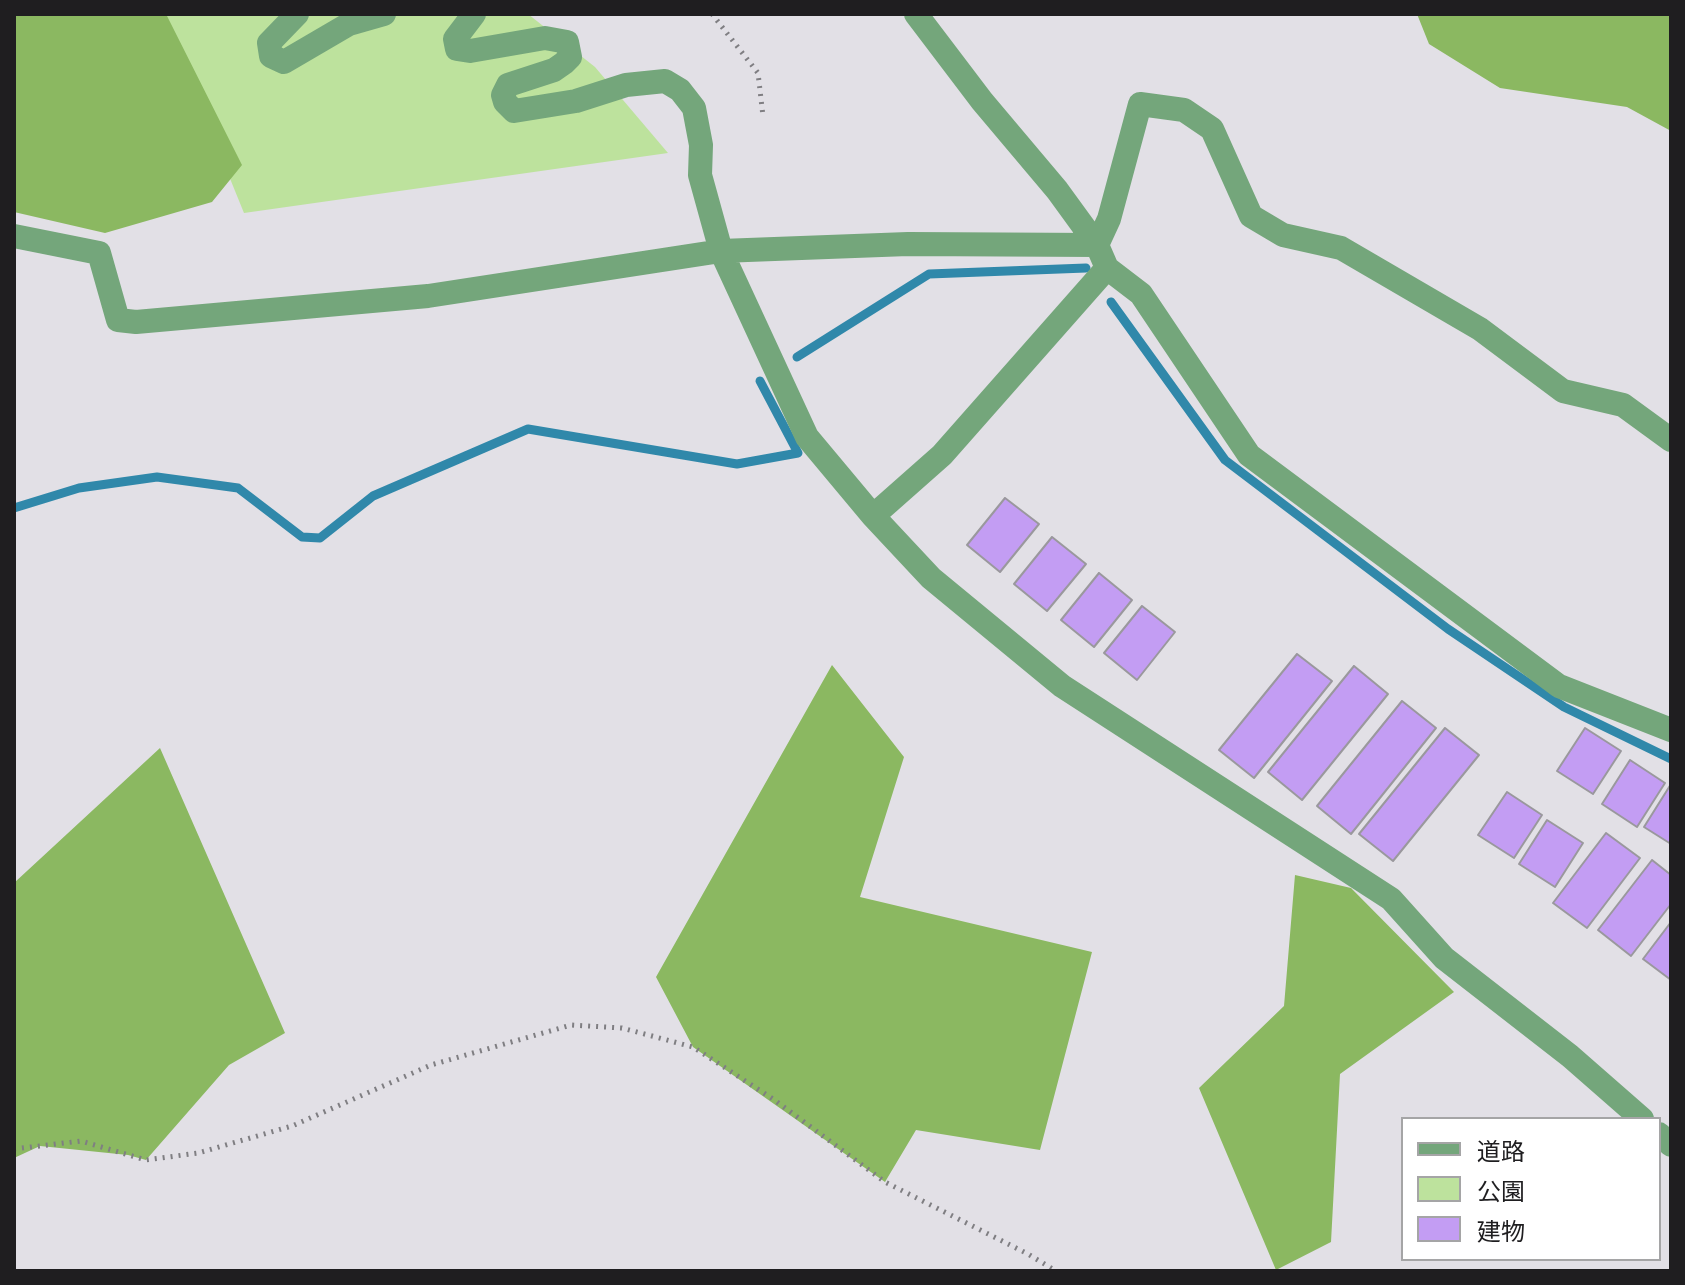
<!DOCTYPE html>
<html>
<head>
<meta charset="utf-8">
<style>
  body { margin:0 }
  #map { position:relative; width:1685px; height:1285px; overflow:hidden; background:#e2e0e6; font-family:Mulish,"Noto Sans JP",sans-serif }
  canvas { display:block }
  .frame { position:absolute; inset:0; border:16px solid #1f1e20; pointer-events:none }
  .legend { position:absolute; left:1401px; top:1117px; width:260px; height:144px; box-sizing:border-box; background:#fff; border:2px solid #a5a5a6; margin:0; padding:10px 14px; list-style:none; font-size:24px; color:#1f1e20 }
  .legend li { display:flex; align-items:center; gap:16px; height:40px }
  .legend b { width:40px; border:2px solid #a5a5a6 }
</style>
</head>
<body>
<div id="map">
<canvas width="1685" height="1285"></canvas>
<div class="frame"></div>
<ul class="legend">
<li><b style="height:10px;background:#74a67b"></b>道路</li>
<li><b style="height:22px;background:#bde29d"></b>公園</li>
<li><b style="height:22px;background:#c39df3"></b>建物</li>
</ul>
</div>
<script>
const ctx = document.querySelector('canvas').getContext('2d');
ctx.lineJoin = 'round';
function fillPath(path, color) { ctx.fillStyle = color; ctx.fill(path, 'evenodd'); }
const toPath = rows => new Path2D(rows.map(r => 'M' + r).join(''));
function strokePath(path, color, width, dash) { ctx.strokeStyle = color; ctx.lineWidth = width; ctx.lineCap = dash ? 'butt' : 'round'; ctx.setLineDash(dash || []); ctx.stroke(path); }
const green = toPath([
  [163,14,528,14,595,67,668,153,244,213]
]);
const forest = toPath([
  [14,14,166,14,242,165,212,202,105,233,14,212],
  [1417,14,1671,14,1671,131,1627,107,1500,88,1429,44],
  [832,665,904,757,860,897,1092,952,1040,1150,916,1130,885,1182,693,1047,656,977],
  [160,748,285,1033,229,1065,146,1160,128,1155,40,1146,14,1158,14,883],
  [1295,875,1351,888,1454,992,1340,1074,1331,1242,1276,1270,1199,1088,1284,1006]
]);
const stream = toPath([
  [1111,302,1225,460,1448,629,1564,707,1671,759],
  [797,357,929,274,1086,268],
  [14,508,79,488,157,477,238,488,302,537,320,538,373,496,528,429,737,464,798,453,760,381]
]);
const building = toPath([
  [1005,498,1039,524,1000,572,967,545,1005,498],
  [1052,537,1086,564,1047,611,1014,584,1052,537],
  [1099,573,1132,600,1094,647,1061,620,1099,573],
  [1142,606,1175,632,1137,680,1104,653,1142,606],
  [1297,654,1332,681,1254,778,1219,750,1297,654],
  [1354,666,1388,694,1302,800,1268,772,1354,666],
  [1402,701,1436,728,1351,834,1317,806,1402,701],
  [1445,728,1479,755,1393,861,1359,834,1445,728],
  [1585,728,1621,751,1593,794,1557,771,1585,728],
  [1630,760,1665,783,1637,827,1602,804,1630,760],
  [1671,784,1671,844,1644,827,1671,784],
  [1507,792,1542,815,1514,858,1478,835,1507,792],
  [1547,820,1583,843,1555,887,1519,864,1547,820],
  [1606,833,1640,858,1587,928,1553,903,1606,833],
  [1652,860,1671,875,1671,904,1631,956,1598,930,1652,860],
  [1671,922,1671,980,1643,959,1671,922]
]);
const path = toPath([
  [712,14,758,73,763,116],
  [14,1149,81,1141,146,1160,198,1153,292,1126,431,1065,571,1025,622,1028,693,1047,773,1099,885,1182,1028,1254,1056,1271]
]);
const street = toPath([
  [297,14,269,43,271,56,284,62,349,24,384,14],
  [474,14,455,39,457,49,470,51,545,38,567,42,570,57,564,63,554,70,508,85,503,95,505,102,514,111,576,101,626,85,665,81,680,90,694,108,701,145,700,175,721,251,807,437,873,516,931,578,1062,686,1391,899,1444,958,1570,1056,1642,1119],
  [916,14,982,101,1057,190,1097,245,1107,268,1141,294,1249,455,1559,686,1671,730],
  [14,236,99,253,118,320,136,322,428,296,721,251,908,244,1097,245],
  [1097,245,1109,219,1140,104,1184,110,1212,129,1251,216,1283,235,1341,248,1480,329,1563,391,1623,405,1671,440],
  [873,516,942,455,1107,268],
  [1659,1134,1671,1145]
]);
fillPath(green, '#bde29d');
fillPath(forest, '#8bb861');
strokePath(stream, '#3088aa', 9);
fillPath(building, '#c39df3');
strokePath(building, '#9a989d', 2);
strokePath(path, '#7f7e82', 5, [2, 6]);
strokePath(street, '#74a67b', 24);
</script>
</body>
</html>
